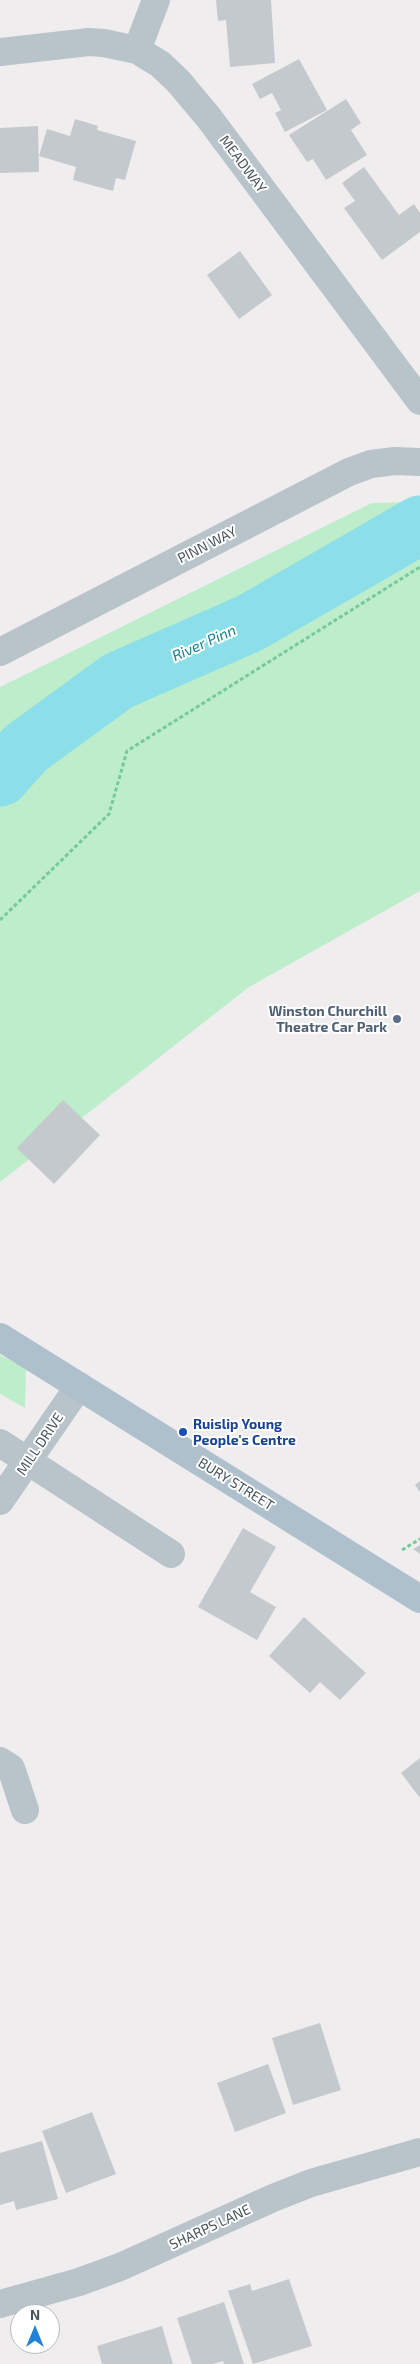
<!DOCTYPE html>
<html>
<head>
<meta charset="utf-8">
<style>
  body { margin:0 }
  #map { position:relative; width:420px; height:2364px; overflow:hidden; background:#f0edee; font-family:"Exo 2",sans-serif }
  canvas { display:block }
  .north { position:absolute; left:10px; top:2304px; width:50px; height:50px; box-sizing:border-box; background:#fff; border:1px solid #b5babd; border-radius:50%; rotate:0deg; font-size:14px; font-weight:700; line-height:20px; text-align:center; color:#46535a }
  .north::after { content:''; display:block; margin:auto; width:18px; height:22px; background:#2082d8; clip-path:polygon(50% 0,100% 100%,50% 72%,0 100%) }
</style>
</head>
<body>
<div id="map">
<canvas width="420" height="2364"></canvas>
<div class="north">N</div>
</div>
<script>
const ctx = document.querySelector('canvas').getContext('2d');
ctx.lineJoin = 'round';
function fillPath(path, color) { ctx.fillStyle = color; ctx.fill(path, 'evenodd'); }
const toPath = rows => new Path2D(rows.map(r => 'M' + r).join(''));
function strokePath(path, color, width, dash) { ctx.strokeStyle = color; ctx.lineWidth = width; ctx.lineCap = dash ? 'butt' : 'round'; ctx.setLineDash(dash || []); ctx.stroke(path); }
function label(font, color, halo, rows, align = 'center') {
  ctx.font = font + ' "Exo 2",sans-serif'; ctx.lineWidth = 4; ctx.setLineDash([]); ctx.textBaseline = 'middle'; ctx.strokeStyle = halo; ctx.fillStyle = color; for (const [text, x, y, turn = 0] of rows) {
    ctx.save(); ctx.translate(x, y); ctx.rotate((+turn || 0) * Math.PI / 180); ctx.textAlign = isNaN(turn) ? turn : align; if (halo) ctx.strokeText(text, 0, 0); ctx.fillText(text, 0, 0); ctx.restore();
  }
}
const green = toPath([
  [420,502,420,511,245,611,113,669,21,736,0,759,0,687,372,503],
  [420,525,420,891,249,987,0,1182,0,777,26,748,118,681,250,623],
  [0,1355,26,1368,25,1408,0,1394]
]);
const river = toPath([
  [0,777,26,748,118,681,250,623,420,525]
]);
const building = toPath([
  [216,0,271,0,275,63,230,67,226,20,218,21],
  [299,59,327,110,285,132,275,113,281,110,272,93,260,99,252,84],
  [346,99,361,123,351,130,367,155,326,180,313,159,307,162,289,135],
  [75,119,98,126,97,130,136,141,125,180,116,178,113,191,73,180,76,167,39,156,47,129,70,136],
  [38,126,39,172,0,173,0,128],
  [364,167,399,215,414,204,420,213,420,232,382,260,344,208,355,201,342,183],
  [240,251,272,295,239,319,207,275],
  [63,1100,100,1135,54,1184,17,1148],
  [420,1481,420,1492,415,1485],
  [243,1528,276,1547,250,1592,276,1607,257,1640,198,1607],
  [420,1545,420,1554,413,1549],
  [304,1617,366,1673,340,1700,320,1682,310,1693,269,1656],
  [420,1758,420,1798,401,1773],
  [320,2023,341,2090,293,2105,272,2038],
  [268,2064,286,2113,235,2132,217,2083],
  [92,2112,116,2174,66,2193,42,2131],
  [42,2141,58,2199,16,2210,14,2201,0,2205,0,2153],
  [289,2279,312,2346,253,2364,228,2291,250,2284,252,2291],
  [224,2302,244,2364,224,2364,223,2361,213,2364,192,2364,177,2318],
  [162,2326,173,2364,102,2364,97,2346]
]);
const path = toPath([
  [0,920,109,814,127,751,420,567],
  [402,1550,420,1539]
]);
const minor = toPath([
  [137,50,156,0],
  [0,52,89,42,104,43,137,50,160,64,178,81,209,118,420,401],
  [0,652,349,472,371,464,395,461,420,462],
  [0,1443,171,1554],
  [0,1501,79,1386],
  [0,1761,11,1768,25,1810],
  [0,2304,79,2282,120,2267,273,2198,311,2183,420,2152]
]);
const major = toPath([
  [0,1337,420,1599]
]);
const markers = [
  [397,1019,5,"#5c6f8a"],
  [183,1432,5,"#1a4fb4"]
];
const streetNames = [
  ["MEADWAY",243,164,53],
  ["PINN WAY",207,545,-27],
  ["MILL DRIVE",40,1444,-56],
  ["BURY STREET",236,1484,32],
  ["SHARPS LANE",210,2227,-25]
];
const serviceNames = [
  ["Winston Churchill",387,1011],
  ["Theatre Car Park",387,1027]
];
const transitNames = [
  ["Ruislip Young",193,1424],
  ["People's Centre",193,1440]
];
const waterNames = [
  ["River Pinn",204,643,-24]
];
fillPath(green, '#bdedcb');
strokePath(river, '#8cdee8', 59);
fillPath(building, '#c4c9cd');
strokePath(path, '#76c998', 3, [4, 2.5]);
strokePath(minor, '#b9c3ca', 28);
strokePath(major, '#aec0cc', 28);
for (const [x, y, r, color] of markers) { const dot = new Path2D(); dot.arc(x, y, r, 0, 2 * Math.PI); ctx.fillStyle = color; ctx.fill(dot); strokePath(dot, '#fff', 2); }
label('14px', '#46535a', '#fff', streetNames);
label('bold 14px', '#4e5e75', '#fff', serviceNames, 'right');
label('bold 14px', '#164399', '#fff', transitNames, 'left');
label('italic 15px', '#127f8c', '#fff', waterNames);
</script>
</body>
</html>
